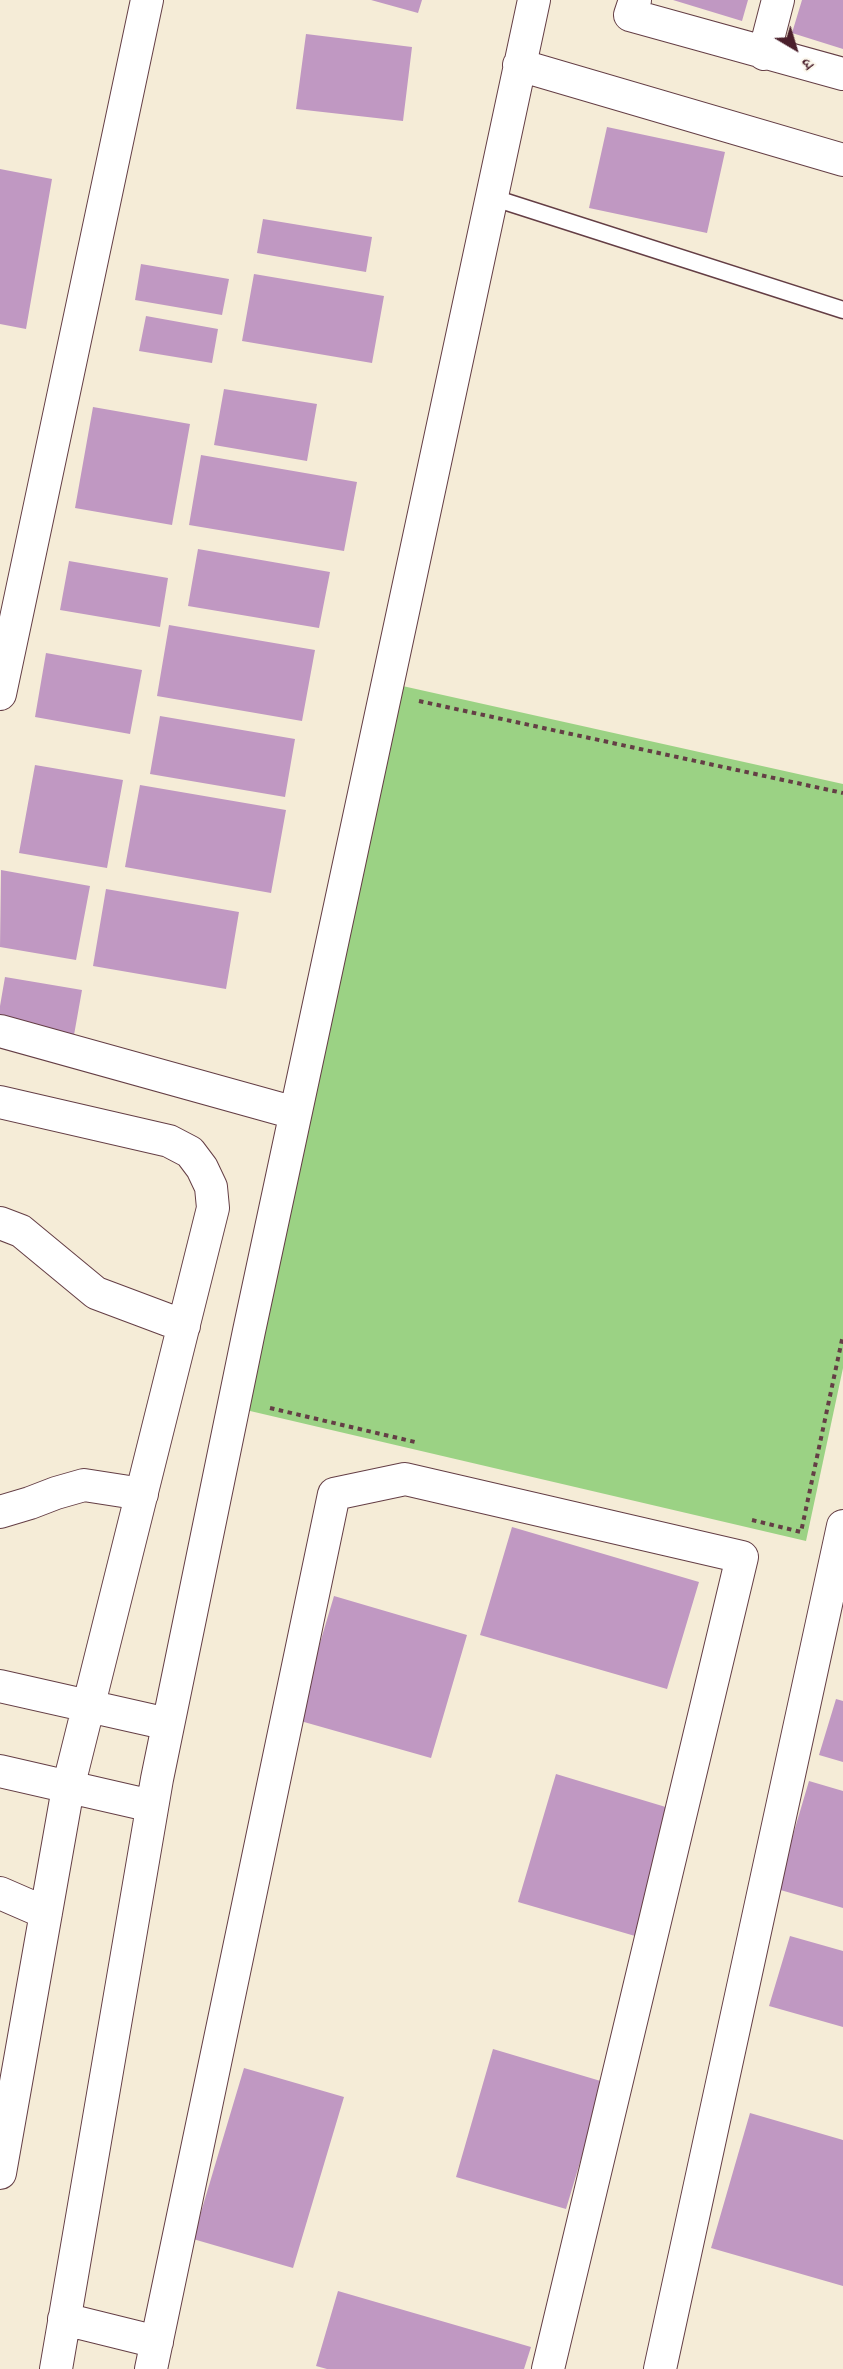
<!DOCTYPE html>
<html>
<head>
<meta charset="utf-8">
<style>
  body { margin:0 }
  #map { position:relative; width:843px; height:2369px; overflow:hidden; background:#f5ecd7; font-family:"Sorts Mill Goudy","Noto Serif Devanagari",serif }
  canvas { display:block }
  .north { position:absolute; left:765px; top:18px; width:60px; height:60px; -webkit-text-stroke:4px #fbf7ec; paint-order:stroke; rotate:142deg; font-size:16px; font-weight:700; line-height:24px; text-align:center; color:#4a1f2b }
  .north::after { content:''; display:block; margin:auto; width:21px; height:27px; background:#4a1f2b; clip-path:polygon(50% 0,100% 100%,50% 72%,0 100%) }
</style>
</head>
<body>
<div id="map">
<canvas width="843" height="2369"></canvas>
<div class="north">उ</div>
</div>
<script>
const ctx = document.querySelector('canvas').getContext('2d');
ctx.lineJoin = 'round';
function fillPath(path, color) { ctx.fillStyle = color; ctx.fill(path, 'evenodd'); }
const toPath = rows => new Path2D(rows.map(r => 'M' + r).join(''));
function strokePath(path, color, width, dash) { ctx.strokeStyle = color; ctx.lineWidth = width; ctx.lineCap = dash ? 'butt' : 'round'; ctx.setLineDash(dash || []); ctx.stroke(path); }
const green = toPath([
  [389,683,843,784,843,1368,806,1541,233,1407]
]);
const building = toPath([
  [371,0,422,0,418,13],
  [673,0,748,0,742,21],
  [802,0,843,0,843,49,792,33],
  [306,34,412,47,403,121,296,109],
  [607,127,725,152,707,233,589,208],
  [0,169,52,179,26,329,0,324],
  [263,219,372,237,366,272,257,253],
  [141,264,229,279,222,315,135,300],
  [254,274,384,296,372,363,242,341],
  [146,316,218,329,212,363,139,351],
  [224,389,317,404,307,461,214,445],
  [93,407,190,424,172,525,75,508],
  [201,455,357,482,344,551,189,525],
  [198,549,330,572,319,628,188,606],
  [69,561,168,578,160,627,60,610],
  [169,625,315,650,302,721,157,696],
  [46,653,142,670,130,734,35,717],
  [160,716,295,739,285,797,150,774],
  [35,765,123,780,107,868,19,853],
  [140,785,286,810,271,893,125,867],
  [1,870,90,886,76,960,0,947],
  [106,889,239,912,226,989,93,966],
  [5,977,82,990,74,1035,0,1022,0,1006],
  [512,1527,699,1582,667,1689,480,1635],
  [334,1596,467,1635,431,1758,297,1720],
  [836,1699,843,1701,843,1762,819,1755],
  [556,1774,679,1811,642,1938,518,1902],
  [809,1781,843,1791,843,1908,777,1889],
  [790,1936,843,1951,843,2027,769,2006],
  [493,2049,604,2082,566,2209,456,2177],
  [244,2068,344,2097,293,2268,193,2239],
  [750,2113,843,2140,843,2286,711,2248],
  [338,2291,531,2347,524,2369,327,2369,316,2366]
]);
const path = toPath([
  [419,701,843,793],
  [270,1408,415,1442],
  [752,1520,801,1532,843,1335]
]);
const lane = toPath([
  [491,197,843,310]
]);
const street = toPath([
  [635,0,630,15,843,74],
  [764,54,778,0],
  [519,65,843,160],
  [0,694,147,0],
  [0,1031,295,1113],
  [0,1102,169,1141,190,1152,202,1168,211,1187,213,1208,68,1788,0,2173],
  [0,1223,21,1231,96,1293,184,1326],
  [0,1512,30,1503,56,1493,84,1485,142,1494],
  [0,1686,168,1724],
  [0,1771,152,1806],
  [0,1893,46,1913],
  [64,2319,157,2342],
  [56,2369,157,1779,249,1331,534,0],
  [151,2369,334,1494,405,1479,742,1557,548,2369],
  [660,2369,843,1526]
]);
fillPath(green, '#9bd284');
fillPath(building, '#c098c2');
strokePath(lane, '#643e45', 19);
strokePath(street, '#643e45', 34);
strokePath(path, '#643e45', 4, [4.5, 4.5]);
strokePath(lane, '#fff', 16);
strokePath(street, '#fff', 32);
</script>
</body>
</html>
